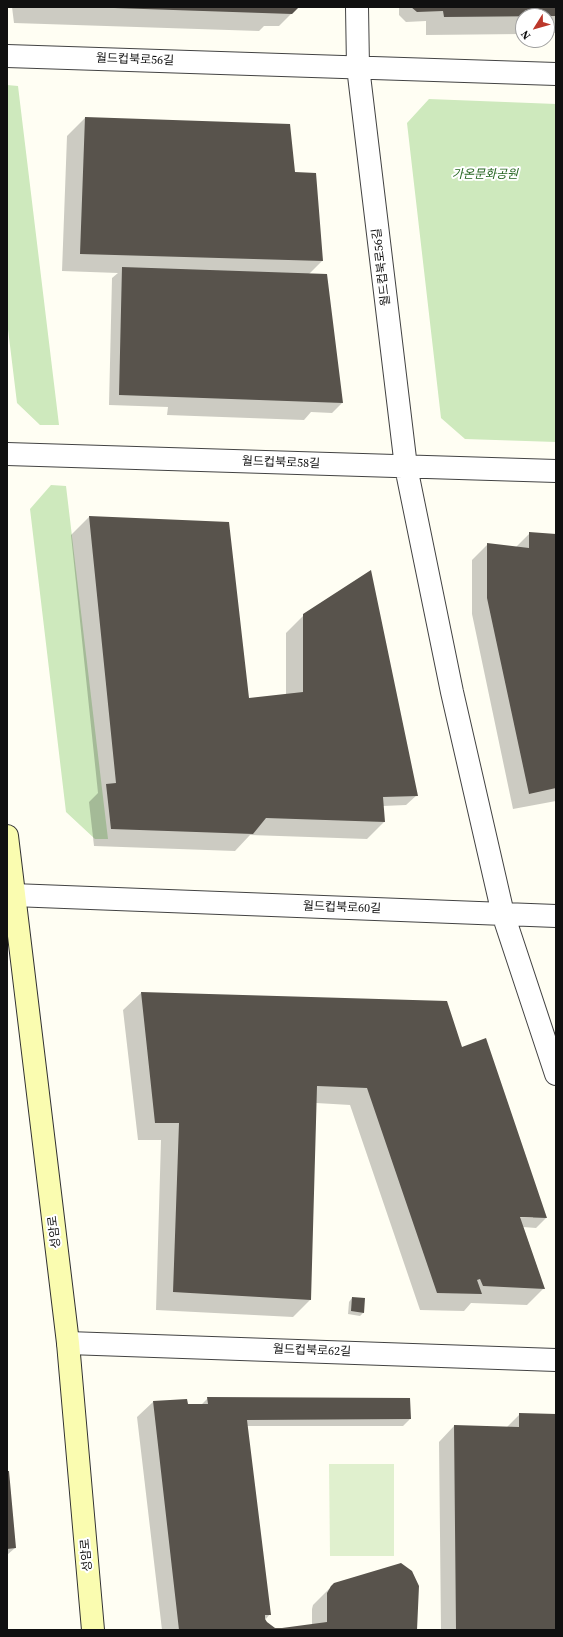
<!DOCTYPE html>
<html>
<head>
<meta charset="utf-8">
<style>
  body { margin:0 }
  #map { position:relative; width:563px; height:1637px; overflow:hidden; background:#fffef3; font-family:"Source Serif 4",serif }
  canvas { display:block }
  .frame { position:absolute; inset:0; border:8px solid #101010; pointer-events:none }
  .north { position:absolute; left:515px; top:8px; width:40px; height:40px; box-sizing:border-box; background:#fff; border:1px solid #9f9f9f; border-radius:50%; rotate:233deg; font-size:11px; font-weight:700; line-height:16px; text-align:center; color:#101010 }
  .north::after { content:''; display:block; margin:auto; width:14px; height:18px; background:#bc382b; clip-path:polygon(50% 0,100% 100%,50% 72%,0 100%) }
</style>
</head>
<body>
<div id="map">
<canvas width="563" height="1637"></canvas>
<div class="frame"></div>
<div class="north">N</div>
</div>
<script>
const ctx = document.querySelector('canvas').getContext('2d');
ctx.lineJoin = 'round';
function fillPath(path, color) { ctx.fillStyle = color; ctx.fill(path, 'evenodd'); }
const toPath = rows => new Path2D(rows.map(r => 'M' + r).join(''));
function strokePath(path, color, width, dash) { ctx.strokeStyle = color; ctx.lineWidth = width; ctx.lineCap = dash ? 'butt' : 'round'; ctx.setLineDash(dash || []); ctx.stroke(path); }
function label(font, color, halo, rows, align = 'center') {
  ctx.font = font + ' "Source Serif 4","Noto Sans KR",serif'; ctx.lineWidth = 4; ctx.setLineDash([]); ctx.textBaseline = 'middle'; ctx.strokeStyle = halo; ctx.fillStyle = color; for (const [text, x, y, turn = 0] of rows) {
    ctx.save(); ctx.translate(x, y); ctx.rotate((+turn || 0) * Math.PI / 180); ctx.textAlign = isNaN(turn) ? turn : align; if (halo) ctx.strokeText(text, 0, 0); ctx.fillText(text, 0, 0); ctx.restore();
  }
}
const green = toPath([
  [7,85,18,86,59,425,40,425,17,403,7,321],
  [429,99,556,104,556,442,465,439,441,418,407,123],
  [51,485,66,486,108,839,95,839,66,812,30,509]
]);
const pitch = toPath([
  [329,1464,394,1464,394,1556,330,1556]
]);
const shadow = toPath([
  [12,7,298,7,279,26,264,26,259,31,14,23],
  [399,7,556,7,556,33,547,33,547,16,523,16,523,34,426,35,426,21,406,22,399,15],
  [85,118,289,125,294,173,322,261,309,274,342,403,332,413,311,412,304,420,167,415,168,407,109,405,112,278,118,273,62,271,67,136],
  [89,517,228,523,248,699,286,695,286,633,304,615,417,795,406,805,383,806,384,822,367,839,250,835,235,851,94,846,89,802,98,793,71,535],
  [530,533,556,535,556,801,513,809,472,614,472,560,488,544,515,548],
  [141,993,312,998,462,1049,546,1218,536,1228,523,1227,544,1288,527,1305,471,1303,464,1311,420,1310,350,1105,316,1103,310,1300,293,1317,156,1310,161,1140,138,1140,123,1010],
  [515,1215,533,1216,533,1218,515,1217],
  [352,1298,364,1299,363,1313,360,1316,348,1314,349,1302],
  [208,1398,409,1399,410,1419,403,1426,247,1426,270,1614,265,1620,270,1627,282,1629,312,1625,312,1609,313,1605,329,1589,416,1630,162,1630,137,1417,153,1402,186,1400,187,1405,201,1405],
  [520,1414,556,1415,556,1630,441,1630,439,1442,454,1426,507,1427],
  [7,1472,15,1548,7,1555]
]);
const building = toPath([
  [114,7,299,7,292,14,114,8],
  [411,7,556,7,556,16,444,17,443,11,417,12],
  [85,117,290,124,295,172,316,173,323,261,80,254],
  [122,267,327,274,343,403,119,395],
  [89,516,229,522,249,698,303,692,303,614,371,570,418,796,383,797,385,822,266,818,253,834,111,829,106,784,116,783],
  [529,532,556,534,556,788,529,794,487,598,487,543,529,548],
  [141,992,447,1001,462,1047,486,1038,547,1218,520,1217,545,1289,483,1286,480,1279,477,1280,482,1294,437,1293,367,1088,317,1086,311,1300,173,1292,179,1123,155,1123],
  [352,1297,365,1298,364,1313,351,1311],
  [207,1397,410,1398,411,1419,247,1420,271,1615,265,1615,265,1619,267,1622,275,1628,282,1628,327,1622,327,1593,331,1586,334,1583,401,1563,412,1571,419,1586,417,1630,179,1630,153,1401,187,1399,188,1404,208,1404],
  [519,1413,556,1414,556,1630,456,1630,454,1425,519,1427],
  [7,1471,9,1471,16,1548,7,1549]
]);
const minor = toPath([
  [357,7,358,67,406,467,452,692,503,914,556,1074],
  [7,56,556,74],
  [7,454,556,471],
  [13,895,556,916],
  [68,1343,556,1360]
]);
const secondary = toPath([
  [7,836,68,1343,93,1630]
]);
const streetNames = [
  ["월드컵북로56길",135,60,2],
  ["월드컵북로56길",382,267,-97],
  ["월드컵북로58길",281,463,2],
  ["월드컵북로60길",342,908,2],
  ["성암로",55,1232,-97],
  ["월드컵북로62길",312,1351,2],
  ["성암로",87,1555,-95]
];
const parkNames = [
  ["가온문화공원",485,175]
];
fillPath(green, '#cee9bd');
fillPath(pitch, '#e0f0ce');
fillPath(shadow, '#0003');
fillPath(building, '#58534c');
strokePath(minor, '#434343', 24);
strokePath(secondary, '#323232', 24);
strokePath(minor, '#fff', 22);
strokePath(secondary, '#fafcb0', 22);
label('12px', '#101010', '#fff', streetNames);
label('italic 12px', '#266621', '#fff', parkNames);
</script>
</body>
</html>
